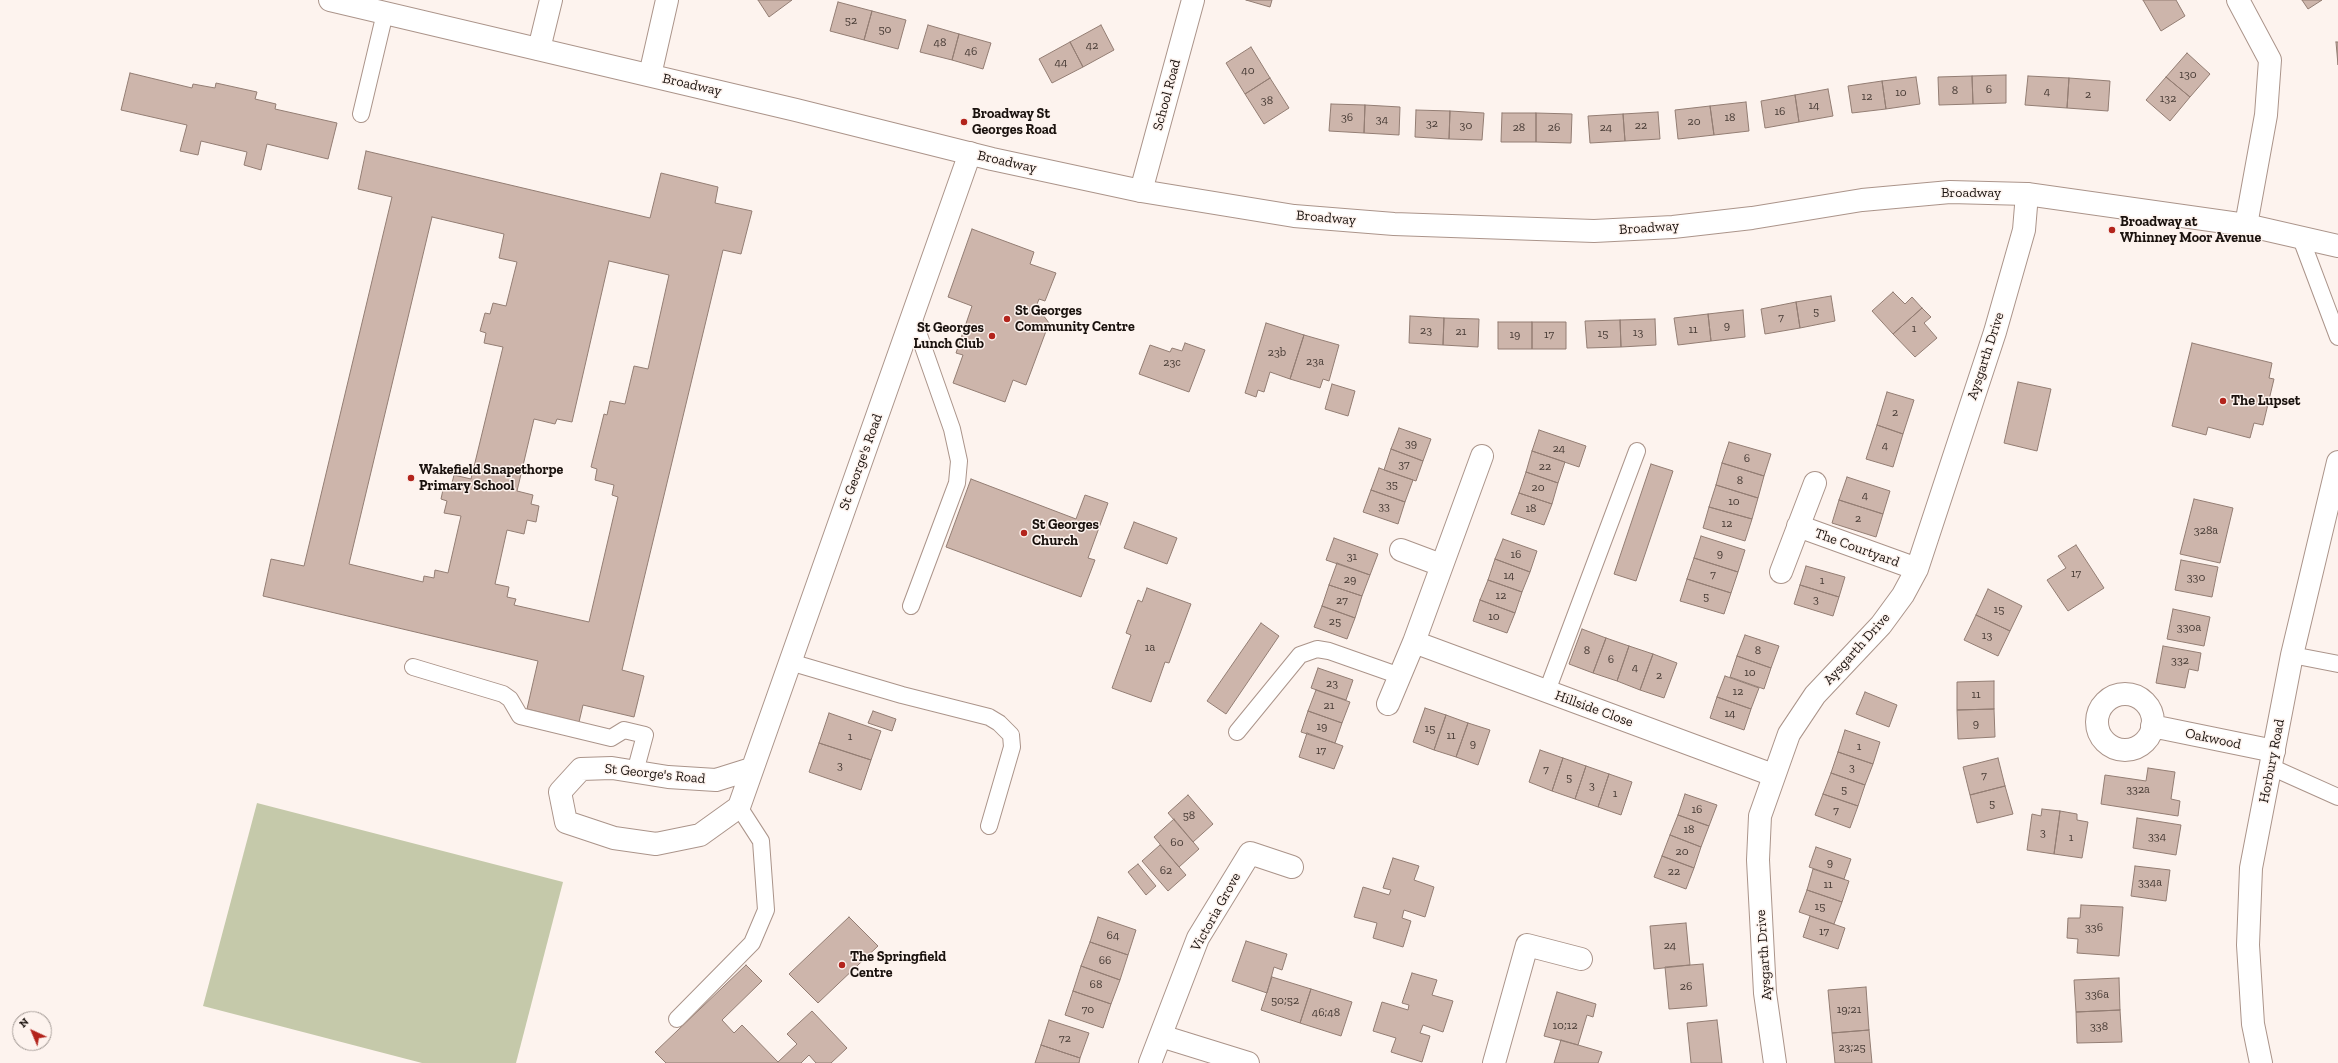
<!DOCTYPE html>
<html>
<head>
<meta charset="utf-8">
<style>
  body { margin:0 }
  #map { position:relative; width:2338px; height:1063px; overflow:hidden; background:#fdf3ee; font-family:"Zilla Slab",serif }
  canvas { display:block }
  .north { position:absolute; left:12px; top:1011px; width:40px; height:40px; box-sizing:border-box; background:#fdf3ee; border:1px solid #a29994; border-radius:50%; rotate:316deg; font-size:11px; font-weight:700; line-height:16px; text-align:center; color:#1a120e }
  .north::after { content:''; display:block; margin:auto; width:14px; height:18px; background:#b3241c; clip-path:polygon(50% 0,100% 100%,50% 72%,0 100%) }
</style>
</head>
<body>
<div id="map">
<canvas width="2338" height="1063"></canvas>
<div class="north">N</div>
</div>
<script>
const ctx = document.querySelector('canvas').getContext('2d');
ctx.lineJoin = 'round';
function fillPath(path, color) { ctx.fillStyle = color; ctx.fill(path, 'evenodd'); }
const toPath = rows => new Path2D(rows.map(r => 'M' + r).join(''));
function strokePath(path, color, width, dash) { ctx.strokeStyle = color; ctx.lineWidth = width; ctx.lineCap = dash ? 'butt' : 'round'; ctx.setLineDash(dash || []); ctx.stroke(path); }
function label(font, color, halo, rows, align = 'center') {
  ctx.font = font + ' "Zilla Slab",serif'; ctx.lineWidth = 3; ctx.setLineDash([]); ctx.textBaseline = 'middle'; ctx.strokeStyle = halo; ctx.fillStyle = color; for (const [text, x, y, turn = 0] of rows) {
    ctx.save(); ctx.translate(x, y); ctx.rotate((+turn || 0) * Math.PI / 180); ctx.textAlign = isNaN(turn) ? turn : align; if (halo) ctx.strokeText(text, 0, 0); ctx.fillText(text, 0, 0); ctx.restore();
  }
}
const green = toPath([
  [257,803,563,882,516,1063,422,1063,203,1006]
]);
const building = toPath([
  [758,0,792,0,769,17,758,0],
  [1246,0,1272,0,1270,7,1246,0],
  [2143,0,2176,0,2185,16,2161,31,2143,0],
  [2302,0,2322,0,2308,9,2302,0],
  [838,2,872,11,864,40,830,31,838,2],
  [872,11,906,20,898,49,864,40,872,11],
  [928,25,959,34,952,60,920,52,928,25],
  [1101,25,1114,50,1083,67,1070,42,1101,25],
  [959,34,991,43,983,69,952,60,959,34],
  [1070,42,1083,67,1052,83,1039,59,1070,42],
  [2336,42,2338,42,2338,65,2336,42],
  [1251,47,1270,78,1245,94,1226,63,1251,47],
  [2187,53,2210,74,2190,97,2166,77,2187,53],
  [130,73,192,88,193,84,215,88,216,83,257,92,255,99,276,104,275,109,337,123,328,159,267,144,261,170,244,165,247,152,201,141,198,155,180,151,187,125,121,110,130,73],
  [2006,75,2006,103,1973,104,1972,76,2006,75],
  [1972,76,1973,104,1939,105,1938,77,1972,76],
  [2028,76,2069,78,2067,108,2025,105,2028,76],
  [1916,77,1920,104,1886,109,1882,81,1916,77],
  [2166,77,2190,97,2170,121,2146,100,2166,77],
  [1270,78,1289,108,1264,124,1245,94,1270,78],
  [2069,78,2110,81,2108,111,2067,108,2069,78],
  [1882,81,1886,109,1852,113,1848,86,1882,81],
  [1828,89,1833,116,1799,122,1795,95,1828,89],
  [1795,95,1799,122,1765,128,1761,101,1795,95],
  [1746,102,1749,131,1714,135,1710,106,1746,102],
  [1331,104,1365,105,1364,133,1329,131,1331,104],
  [1365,105,1400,107,1399,135,1364,133,1365,105],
  [1710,106,1714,135,1678,139,1675,110,1710,106],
  [1416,110,1450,111,1449,139,1415,137,1416,110],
  [1450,111,1484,113,1482,140,1449,139,1450,111],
  [1658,112,1660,139,1625,141,1623,114,1658,112],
  [1502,113,1536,113,1536,142,1501,142,1502,113],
  [1536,113,1572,114,1571,143,1536,142,1536,113],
  [1623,114,1625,141,1590,143,1588,116,1623,114],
  [366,151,650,218,661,173,718,187,715,203,752,211,741,254,723,250,622,670,644,676,634,717,583,705,579,722,527,709,538,661,263,596,271,559,304,566,392,197,358,189,366,151],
  [432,217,504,234,499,258,517,262,506,306,493,303,490,314,485,313,480,331,486,333,484,343,503,347,471,479,454,475,451,487,444,485,441,499,447,501,444,513,461,516,448,573,435,570,434,578,424,576,423,582,349,564,432,217],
  [609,261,669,275,648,369,634,366,625,404,610,401,607,415,604,414,591,467,597,469,595,480,614,485,612,495,618,497,589,622,514,605,516,599,507,597,509,587,495,584,507,530,524,534,527,520,536,522,539,506,531,504,533,495,517,491,534,419,555,424,557,419,572,422,609,261],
  [972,229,1034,252,1030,264,1056,273,1045,301,1039,299,1034,312,1043,315,1049,323,1026,385,1013,380,1005,402,953,383,963,355,956,353,972,306,948,297,972,229],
  [1893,292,1905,304,1912,297,1922,308,1893,334,1872,311,1893,292],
  [1831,296,1835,321,1800,328,1796,302,1831,296],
  [1796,302,1800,328,1765,334,1761,309,1796,302],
  [1922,308,1931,317,1924,323,1937,338,1915,357,1893,334,1922,308],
  [1743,310,1745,337,1711,341,1708,314,1743,310],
  [1708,314,1711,341,1678,345,1674,318,1708,314],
  [1410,316,1444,318,1443,345,1409,343,1410,316],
  [1444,318,1479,319,1478,347,1443,345,1444,318],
  [1655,319,1656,345,1621,347,1620,320,1655,319],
  [1620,320,1621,347,1587,348,1585,321,1620,320],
  [1498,322,1532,322,1532,349,1498,349,1498,322],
  [1532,322,1566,322,1566,349,1532,349,1532,322],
  [1266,323,1304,335,1290,379,1270,372,1264,392,1258,390,1256,397,1245,393,1266,323],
  [1304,335,1339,345,1329,381,1323,379,1320,388,1290,379,1304,335],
  [1185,343,1205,350,1189,392,1139,374,1150,345,1170,352,1172,348,1182,351,1185,343],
  [2192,343,2272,363,2269,378,2274,379,2263,425,2254,423,2250,438,2208,427,2206,435,2172,426,2192,343],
  [2018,382,2051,389,2037,451,2004,443,2018,382],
  [1332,384,1355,391,1348,416,1325,409,1332,384],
  [1887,392,1914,400,1903,434,1877,425,1887,392],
  [1877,425,1903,434,1893,467,1866,459,1877,425],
  [1399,428,1431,439,1423,461,1391,449,1399,428],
  [1539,430,1586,446,1579,467,1532,451,1539,430],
  [1729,442,1771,454,1764,476,1722,463,1729,442],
  [1391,449,1423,461,1416,481,1384,470,1391,449],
  [1532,451,1565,462,1558,483,1526,472,1532,451],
  [1722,463,1764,476,1758,498,1716,485,1722,463],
  [1651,464,1673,471,1636,581,1614,574,1651,464],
  [1379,468,1413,480,1405,502,1371,490,1379,468],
  [1526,472,1558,483,1552,504,1519,493,1526,472],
  [1847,477,1890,491,1883,514,1839,500,1847,477],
  [971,479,1076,519,1085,495,1108,503,1088,558,1095,560,1081,597,946,547,971,479],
  [1716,485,1758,498,1752,519,1709,507,1716,485],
  [1371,490,1405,502,1398,524,1363,512,1371,490],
  [1519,493,1552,504,1544,525,1511,514,1519,493],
  [2194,499,2233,508,2220,563,2180,554,2194,499],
  [1839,500,1883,514,1876,537,1832,523,1839,500],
  [1709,507,1752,519,1745,541,1703,528,1709,507],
  [1134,522,1177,538,1167,564,1124,548,1134,522],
  [1701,536,1745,550,1738,572,1694,558,1701,536],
  [1334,538,1378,554,1370,575,1326,560,1334,538],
  [1503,539,1537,551,1530,572,1495,559,1503,539],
  [2076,545,2104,588,2068,611,2047,580,2066,568,2058,556,2076,545],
  [1694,558,1738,572,1731,593,1687,579,1694,558],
  [1495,559,1530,572,1522,592,1488,580,1495,559],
  [2181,560,2218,567,2212,597,2175,590,2181,560],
  [1337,563,1370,575,1362,596,1329,585,1337,563],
  [1806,566,1845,577,1839,597,1800,585,1806,566],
  [1687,579,1731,593,1724,614,1680,601,1687,579],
  [1488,580,1522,592,1515,613,1480,600,1488,580],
  [1329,585,1362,596,1355,618,1322,606,1329,585],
  [1800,585,1839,597,1833,616,1794,604,1800,585],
  [1147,588,1191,604,1169,663,1165,662,1151,702,1112,688,1131,635,1126,633,1138,600,1142,602,1147,588],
  [1988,589,2022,606,2010,631,1976,615,1988,589],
  [1480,600,1515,613,1507,633,1473,621,1480,600],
  [1322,606,1355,618,1347,639,1314,627,1322,606],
  [2173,609,2210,617,2204,646,2167,639,2173,609],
  [1976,615,2010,631,1998,656,1964,640,1976,615],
  [1261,623,1279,636,1226,714,1207,701,1261,623],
  [1582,629,1606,638,1593,673,1569,664,1582,629],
  [1745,635,1779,646,1771,668,1737,656,1745,635],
  [1606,638,1629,646,1617,681,1593,673,1606,638],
  [1629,646,1653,654,1640,690,1617,681,1629,646],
  [2163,646,2201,653,2198,671,2189,669,2185,688,2156,683,2163,646],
  [1653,654,1677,663,1664,698,1640,690,1653,654],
  [1737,656,1771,668,1764,689,1730,677,1737,656],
  [1318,668,1353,680,1346,700,1311,688,1318,668],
  [1725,676,1759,688,1751,709,1717,697,1725,676],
  [1994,681,1994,709,1957,710,1957,682,1994,681],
  [1316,690,1350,702,1342,723,1308,711,1316,690],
  [1865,692,1897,705,1889,727,1856,714,1865,692],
  [1717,697,1751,709,1744,730,1710,718,1717,697],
  [1425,708,1446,715,1434,750,1413,742,1425,708],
  [1994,709,1995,737,1958,739,1957,710,1994,709],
  [873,711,896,719,892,731,868,723,873,711],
  [1308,711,1342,723,1335,743,1301,732,1308,711],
  [829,713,881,731,871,760,819,743,829,713],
  [1446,715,1468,723,1456,757,1434,750,1446,715],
  [1468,723,1490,730,1478,765,1456,757,1468,723],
  [1845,730,1880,742,1873,764,1838,752,1845,730],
  [1307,733,1343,746,1334,769,1299,757,1307,733],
  [819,743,871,760,861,790,809,772,819,743],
  [1540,750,1563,758,1552,791,1529,782,1540,750],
  [1838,752,1873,764,1865,785,1831,773,1838,752],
  [1563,758,1586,766,1575,799,1552,791,1563,758],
  [1998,758,2005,786,1970,795,1963,767,1998,758],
  [1586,766,1609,774,1598,807,1575,799,1586,766],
  [2148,768,2175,772,2171,799,2180,801,2178,816,2101,804,2105,775,2146,781,2148,768],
  [1831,773,1865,785,1858,806,1823,794,1831,773],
  [1609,774,1632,782,1621,815,1598,807,1609,774],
  [2005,786,2013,814,1977,823,1970,795,2005,786],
  [1685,794,1717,805,1709,826,1678,815,1685,794],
  [1823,794,1858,806,1850,828,1815,815,1823,794],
  [1188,795,1213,824,1193,842,1168,813,1188,795],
  [2042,809,2060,811,2054,854,2027,850,2032,814,2041,816,2042,809],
  [2060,811,2077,814,2077,820,2088,822,2082,858,2054,854,2060,811],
  [1678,815,1709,826,1701,847,1670,835,1678,815],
  [2137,818,2181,825,2176,855,2133,848,2137,818],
  [1174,819,1199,849,1179,867,1154,837,1174,819],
  [1670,835,1701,847,1694,868,1662,856,1670,835],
  [1160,845,1186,875,1168,891,1142,861,1160,845],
  [1816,847,1851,859,1844,879,1809,867,1816,847],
  [1662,856,1694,868,1686,889,1654,877,1662,856],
  [1393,858,1419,866,1414,880,1434,887,1425,917,1404,910,1402,918,1411,921,1403,947,1373,938,1377,923,1354,917,1363,887,1389,895,1391,890,1383,888,1393,858],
  [1138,864,1156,886,1146,895,1128,872,1138,864],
  [2135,866,2170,870,2166,901,2131,896,2135,866],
  [1813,869,1849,881,1842,902,1807,890,1813,869],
  [1807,890,1842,902,1834,924,1799,912,1807,890],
  [2081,905,2123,907,2119,956,2077,953,2078,939,2067,938,2068,918,2080,918,2081,905],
  [1810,916,1845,928,1838,949,1803,937,1810,916],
  [849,917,878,946,818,1003,789,974,849,917],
  [1098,917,1136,930,1128,955,1090,942,1098,917],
  [1686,923,1690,965,1654,969,1650,926,1686,923],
  [1246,941,1287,954,1282,970,1274,967,1267,993,1232,981,1246,941],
  [1090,942,1128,955,1120,980,1081,966,1090,942],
  [1703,964,1707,1006,1669,1009,1665,967,1703,964],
  [746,965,762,981,722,1020,734,1033,742,1025,778,1062,797,1044,787,1034,812,1011,847,1048,831,1063,816,1063,809,1055,801,1063,666,1063,655,1052,746,965],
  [1081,966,1120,980,1111,1004,1073,991,1081,966],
  [1412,973,1437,980,1432,995,1453,1001,1443,1032,1423,1025,1420,1033,1430,1036,1422,1062,1391,1052,1396,1038,1373,1031,1382,1002,1408,1010,1409,1005,1402,1003,1412,973],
  [1272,977,1311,989,1300,1023,1261,1010,1272,977],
  [2119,978,2120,1010,2076,1012,2074,980,2119,978],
  [1866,987,1869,1030,1832,1033,1828,990,1866,987],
  [1311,989,1352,1002,1341,1036,1300,1023,1311,989],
  [1073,991,1111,1004,1103,1028,1065,1015,1073,991],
  [1557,992,1596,1004,1593,1017,1587,1015,1578,1045,1544,1036,1557,992],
  [2120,1010,2122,1042,2077,1043,2076,1012,2120,1010],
  [1049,1020,1089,1033,1080,1058,1041,1045,1049,1020],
  [1717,1020,1722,1063,1691,1063,1687,1023,1717,1020],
  [1869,1030,1872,1063,1835,1063,1832,1033,1869,1030],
  [1561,1040,1602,1052,1598,1063,1554,1063,1561,1040],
  [1041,1045,1080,1058,1079,1063,1035,1063,1041,1045]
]);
const service = toPath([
  [361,114,385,13],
  [2300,236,2338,337],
  [911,606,957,483,959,461,952,429,913,318],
  [2292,655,2338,664],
  [790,662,902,695,989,717,999,723,1011,735,1012,747,989,826],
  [413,667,503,694,510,699,520,716,611,738,624,730,645,735,635,772],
  [1547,691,1637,451],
  [1237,732,1300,655,1317,649,1329,651,1400,676],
  [2271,767,2338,797],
  [677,1019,752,943,766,910,761,841,739,807]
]);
const minor = toPath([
  [2238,0,2270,60,2266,115,2246,225],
  [539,49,551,0],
  [650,75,667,0],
  [1141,191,1193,0],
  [1798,526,1917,569],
  [1401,550,1441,565],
  [1781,572,1815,483],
  [1414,642,1773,775],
  '2097 722a28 28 0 1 1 56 0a28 28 0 1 1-56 0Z',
  [1388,704,1414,642,1482,456],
  [2152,726,2274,751],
  [751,769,716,780,668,777,612,768,581,769,560,792,566,822,614,838,656,844,700,835,739,807,970,153],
  [1161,1036,1248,1063],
  [1150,1063,1198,938,1250,853,1292,867],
  [1494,1063,1527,945,1581,959],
  [1775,1063,1765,993,1758,860,1760,816,1789,734,1815,695,1881,625,1903,595,1917,569,1995,332,2024,230,2027,194]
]);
const tertiary = toPath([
  [330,0,796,110,992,159,1141,191,1294,216,1394,224,1594,231,1673,227,1752,218,1862,200,1950,192,2027,194,2246,225,2338,246]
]);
const trunk = toPath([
  [2261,1063,2253,1024,2248,945,2251,868,2292,655,2338,462]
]);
const markers = [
  [964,122,4,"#b3241c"],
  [2112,230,4,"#b3241c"],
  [1007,319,4,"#b3241c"],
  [992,336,4,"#b3241c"],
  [2223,401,4,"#b3241c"],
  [411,478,4,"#b3241c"],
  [1024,533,4,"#b3241c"],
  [842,965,4,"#b3241c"]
];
const numberNames = [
  ["52",851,21],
  ["50",885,30],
  ["48",940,43],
  ["42",1092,46],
  ["46",971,52],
  ["44",1061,63],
  ["40",1248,71],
  ["130",2188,75],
  ["6",1989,90],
  ["8",1955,91],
  ["4",2047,92],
  ["10",1901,93],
  ["2",2088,95],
  ["12",1867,97],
  ["132",2168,99],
  ["38",1267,101],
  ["14",1814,106],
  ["16",1780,112],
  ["36",1347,118],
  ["18",1730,118],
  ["34",1382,120],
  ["20",1694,122],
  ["32",1432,124],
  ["30",1466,126],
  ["22",1641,126],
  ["28",1519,128],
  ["26",1554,128],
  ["24",1606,128],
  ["5",1816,312],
  ["7",1781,318],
  ["9",1727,326],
  ["1",1914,329],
  ["11",1693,330],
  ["23",1426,331],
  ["21",1461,332],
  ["13",1638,333],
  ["15",1603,334],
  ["19",1515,335],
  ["17",1549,335],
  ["23b",1277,353],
  ["23a",1315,362],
  ["23c",1172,363],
  ["2",1895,413],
  ["39",1411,444],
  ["4",1885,446],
  ["24",1559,449],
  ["6",1747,459],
  ["37",1404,465],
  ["22",1545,467],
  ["8",1740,481],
  ["35",1392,485],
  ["20",1538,488],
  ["4",1865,496],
  ["10",1734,502],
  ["33",1384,507],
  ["18",1531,509],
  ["2",1858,519],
  ["12",1727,524],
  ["328a",2206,531],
  ["9",1720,554],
  ["16",1516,555],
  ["31",1352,557],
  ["17",2076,574],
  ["7",1713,575],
  ["14",1509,576],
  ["330",2196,578],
  ["29",1350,580],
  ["1",1822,581],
  ["12",1501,596],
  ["5",1706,597],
  ["3",1816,600],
  ["27",1342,601],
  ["15",1999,610],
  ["10",1494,617],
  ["25",1335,622],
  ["330a",2189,628],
  ["13",1987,636],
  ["1a",1150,648],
  ["8",1587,651],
  ["8",1758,651],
  ["6",1611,660],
  ["332",2180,661],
  ["4",1635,668],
  ["10",1750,673],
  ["2",1659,676],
  ["23",1332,684],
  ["12",1738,692],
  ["11",1976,695],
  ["21",1329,706],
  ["14",1730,714],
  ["9",1976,724],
  ["19",1322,727],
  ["15",1430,729],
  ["11",1451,736],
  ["1",850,737],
  ["9",1473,744],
  ["1",1859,747],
  ["17",1321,751],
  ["3",840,766],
  ["3",1852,768],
  ["7",1546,770],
  ["7",1984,776],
  ["5",1569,778],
  ["3",1592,786],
  ["5",1844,790],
  ["332a",2138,790],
  ["1",1615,794],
  ["5",1992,804],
  ["16",1697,810],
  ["7",1836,811],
  ["58",1189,816],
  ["18",1689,830],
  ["3",2043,833],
  ["334",2157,837],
  ["1",2071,838],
  ["60",1177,843],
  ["20",1682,852],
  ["9",1830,863],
  ["62",1166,871],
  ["22",1674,872],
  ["334a",2150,883],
  ["11",1828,885],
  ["15",1820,907],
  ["336",2094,928],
  ["17",1824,932],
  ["64",1113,936],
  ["24",1670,946],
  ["66",1105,961],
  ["68",1096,985],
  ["26",1686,987],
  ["336a",2097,995],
  ["50;52",1285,1001],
  ["70",1088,1010],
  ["19;21",1849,1010],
  ["46;48",1326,1013],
  ["10;12",1565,1026],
  ["338",2099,1027],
  ["72",1065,1039],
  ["23;25",1852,1048]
];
const streetNames = [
  ["Broadway",692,85,13],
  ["School Road",1167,95,-75],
  ["Broadway",1007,162,13],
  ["Broadway",1971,193],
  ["Broadway",1326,218,5],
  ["Broadway",1649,228,-4],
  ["Aysgarth Drive",1986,356,-72],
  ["St George's Road",861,462,-70],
  ["The Courtyard",1857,548,20],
  ["Aysgarth Drive",1857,649,-48],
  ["Hillside Close",1594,709,20],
  ["Oakwood",2213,739,12],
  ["Horbury Road",2272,761,-79],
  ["St George's Road",655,774,6],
  ["Victoria Grove",1216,912,-61],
  ["Aysgarth Drive",1764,955,-94]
];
const poiNames = [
  ["Broadway St",972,114],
  ["Georges Road",972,130],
  ["Broadway at",2120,222],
  ["Whinney Moor Avenue",2120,238],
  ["St Georges",1015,311],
  ["Community Centre",1015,327],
  ["St Georges",984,328,"right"],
  ["Lunch Club",984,344,"right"],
  ["The Lupset",2231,401],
  ["Wakefield Snapethorpe",419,470],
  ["Primary School",419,486],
  ["St Georges",1032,525],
  ["Church",1032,541],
  ["The Springfield",850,957],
  ["Centre",850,973]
];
fillPath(green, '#c5c9aa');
fillPath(building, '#cdb5ab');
strokePath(building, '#937d73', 1);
strokePath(service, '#ab948a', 18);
strokePath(minor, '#ab948a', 24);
strokePath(tertiary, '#ab948a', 24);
strokePath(trunk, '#ab948a', 24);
strokePath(service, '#fff', 16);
strokePath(minor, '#fff', 22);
strokePath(tertiary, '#fff', 22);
strokePath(trunk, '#fff', 22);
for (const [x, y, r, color] of markers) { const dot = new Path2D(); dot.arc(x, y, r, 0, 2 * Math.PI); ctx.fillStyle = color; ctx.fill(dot); strokePath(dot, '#fdf3ee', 1.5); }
label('12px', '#473b35', null, numberNames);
label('14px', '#1a120e', '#fdf3ee', streetNames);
label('bold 14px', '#1a120e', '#fdf3ee', poiNames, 'left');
</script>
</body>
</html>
